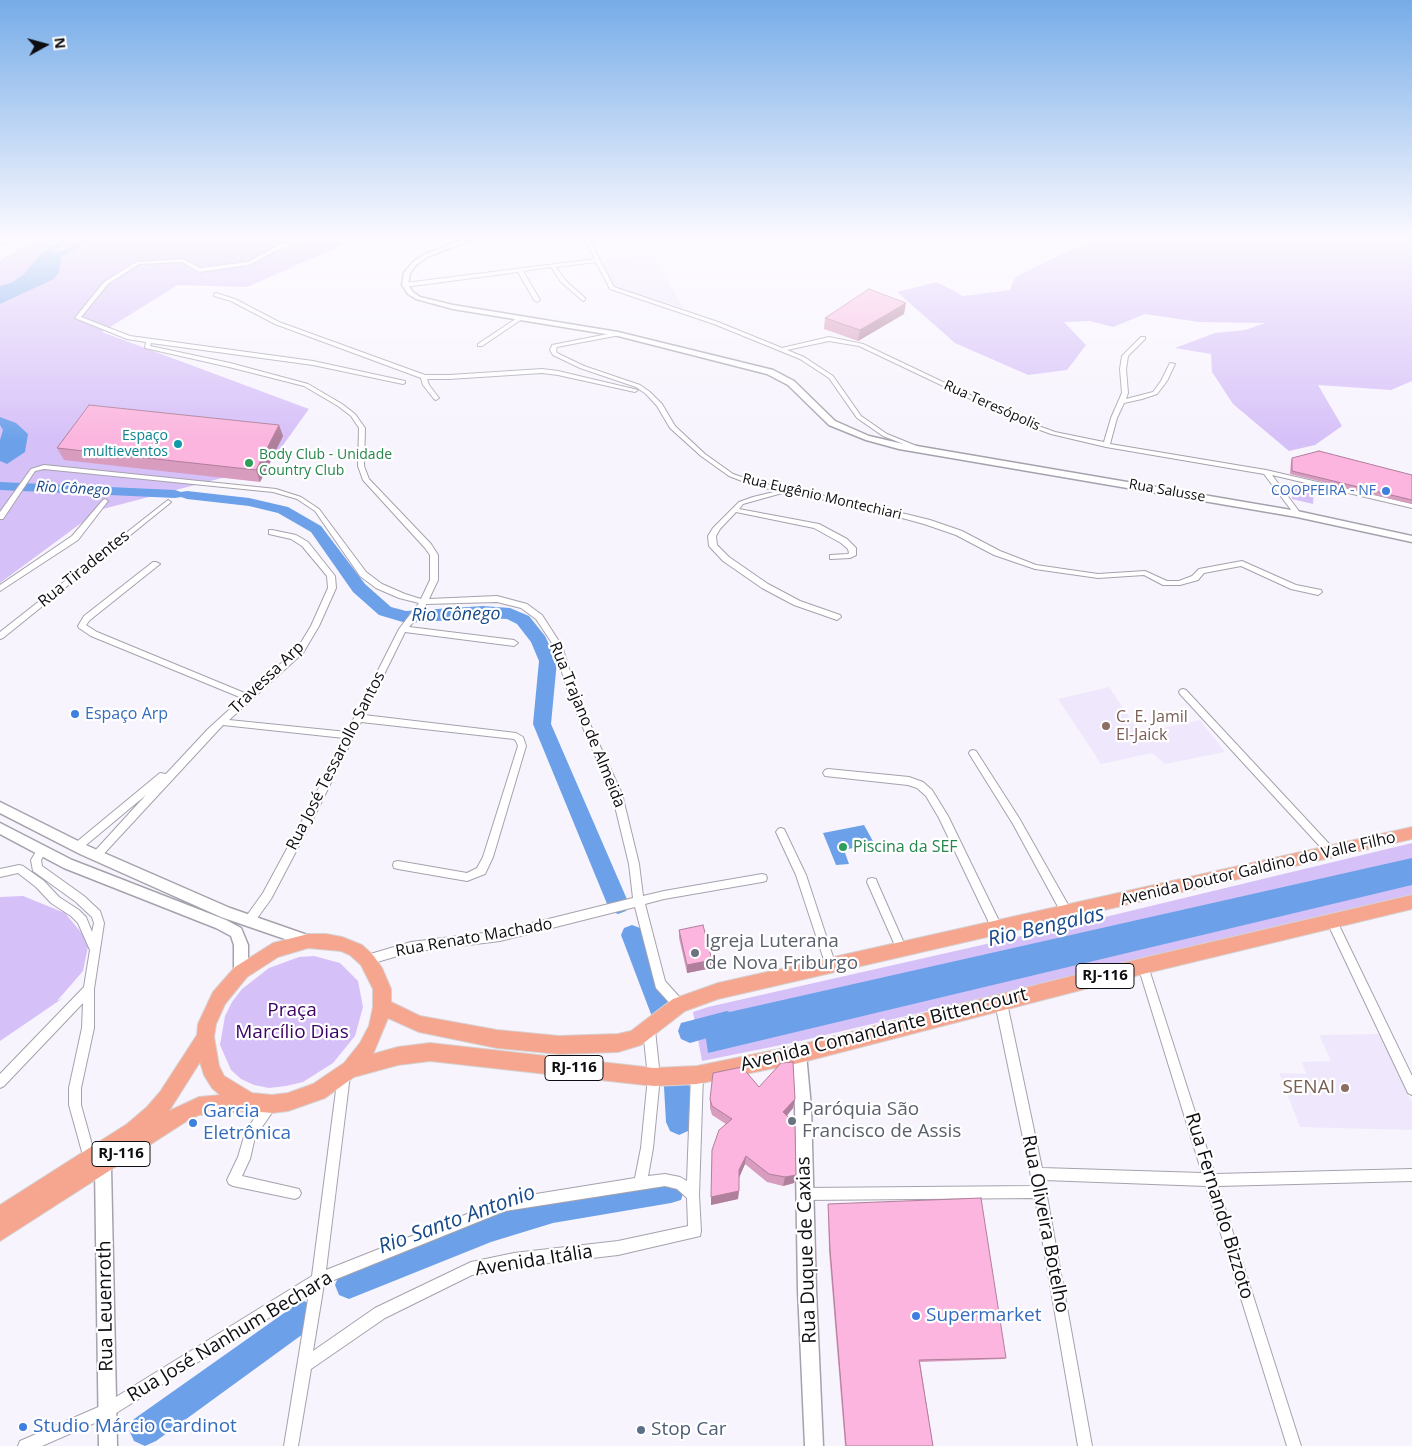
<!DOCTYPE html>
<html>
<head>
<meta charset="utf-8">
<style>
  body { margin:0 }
  #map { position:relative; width:1412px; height:1446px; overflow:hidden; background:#f8f4fe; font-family:"Open Sans",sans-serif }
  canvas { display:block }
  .north { position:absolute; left:20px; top:20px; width:50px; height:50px; -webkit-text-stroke:4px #fff; paint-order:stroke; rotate:83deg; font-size:14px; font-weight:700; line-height:20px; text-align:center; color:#0e0d11 }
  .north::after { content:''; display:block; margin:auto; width:18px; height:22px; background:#0e0d11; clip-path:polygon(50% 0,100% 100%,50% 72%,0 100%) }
</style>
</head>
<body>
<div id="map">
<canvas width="1412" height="1446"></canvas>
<div class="north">N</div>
</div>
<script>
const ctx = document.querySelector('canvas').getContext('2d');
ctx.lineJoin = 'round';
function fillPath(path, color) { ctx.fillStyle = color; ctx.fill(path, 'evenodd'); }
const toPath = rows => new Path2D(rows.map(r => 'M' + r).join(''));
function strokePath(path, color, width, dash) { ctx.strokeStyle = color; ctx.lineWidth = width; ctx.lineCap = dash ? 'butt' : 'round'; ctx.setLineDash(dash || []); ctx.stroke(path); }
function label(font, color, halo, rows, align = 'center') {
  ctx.font = font + ' "Open Sans",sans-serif'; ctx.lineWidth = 4.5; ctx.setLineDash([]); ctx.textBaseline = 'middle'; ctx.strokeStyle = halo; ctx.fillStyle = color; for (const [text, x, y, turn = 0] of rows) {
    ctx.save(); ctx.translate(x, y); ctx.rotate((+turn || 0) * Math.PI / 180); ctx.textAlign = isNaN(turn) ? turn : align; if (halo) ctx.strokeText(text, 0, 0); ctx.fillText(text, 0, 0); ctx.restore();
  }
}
const built = toPath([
  [652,255,684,308,613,288,602,260],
  [1109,687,1140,733,1200,720,1225,752,1165,764,1152,753,1101,764,1058,699],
  [1380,1034,1412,1103,1412,1130,1300,1127,1279,1073,1306,1074,1302,1062,1331,1061,1319,1035]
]);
const green = toPath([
  [34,239,330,239,347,243,247,287,178,285,102,332,309,409,268,466,99,510,0,583,0,261],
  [1092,239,1412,239,1412,381,1391,390,1318,385,1342,426,1315,445,1289,451,1233,404,1212,372,1211,354,1175,348,1215,333,1245,330,1265,323,1199,322,1145,314,1113,327,1090,321,1064,322,1086,345,1067,370,1028,375,955,343,897,292,937,282,963,296,1010,290,1015,277],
  [1293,484,1314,489,1313,504,1292,499],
  [1412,843,1412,896,796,1042,702,1061,693,1012,708,1007,1101,918],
  [23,896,65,913,89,942,83,971,57,1001,63,998,0,1041,0,897],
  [314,956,340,963,358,981,363,1007,355,1036,333,1063,303,1082,286,1086,269,1088,254,1085,241,1079,231,1070,220,1045,225,1016,232,1002,242,989,269,968,299,957]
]);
const water = toPath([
  [68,239,74,239,51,251,57,252,65,250,87,239,93,239,62,256,59,272,54,279,0,304,0,286,13,282,24,274,37,258,48,248],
  [0,417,16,423,28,434,25,452,7,464,0,461,0,440,3,430,0,425],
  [864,825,874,843,844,850,849,864,836,865,823,833],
  [1412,858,1412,885,708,1053,703,1018]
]);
const river = toPath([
  [0,482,175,490,181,492,187,491,249,498,288,507,321,526,365,584,391,607,406,611,483,606,510,608,529,616,545,636,557,661,551,724,629,904,626,911,618,914,610,911,533,724,539,661,531,642,517,624,507,619,483,618,406,623,379,615,353,592,311,532,278,513,249,506,187,499,181,497,175,498,0,490,0,482],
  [632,925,640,928,674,1014,670,1022,662,1025,654,1022,621,935,624,928,632,925],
  [727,1011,735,1014,739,1022,735,1030,690,1043,681,1039,678,1031,681,1023,727,1011],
  [677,1075,686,1078,690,1087,692,1122,688,1131,679,1135,670,1131,666,1122,664,1087,668,1078,677,1075],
  [671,1177,681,1180,684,1190,681,1200,671,1203,553,1223,491,1242,349,1299,339,1295,335,1285,339,1275,491,1214,553,1195,671,1177],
  [304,1301,314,1306,319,1316,314,1326,156,1441,145,1446,134,1441,129,1430,134,1419,294,1306,304,1301]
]);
const street = toPath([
  [302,239,308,239,283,247,249,265,199,272,182,262,139,264,108,284,81,317,130,336,313,361,405,381,405,383,403,384,313,365,151,343,150,346,230,363,308,384,342,404,355,414,365,428,364,466,369,479,431,544,438,555,438,580,429,599,497,596,527,604,542,615,562,646,578,698,622,794,639,864,643,896,664,891,762,874,766,875,767,878,766,881,762,882,664,899,645,904,665,981,683,1001,685,1005,683,1009,679,1010,675,1009,656,988,635,907,500,941,411,952,367,965,363,963,362,960,363,957,367,955,411,942,500,931,633,898,629,864,612,794,570,698,554,646,536,619,521,608,497,602,426,604,423,611,409,627,514,640,518,643,514,646,405,632,364,715,516,733,523,737,526,746,493,857,485,874,467,881,398,869,394,868,393,865,394,862,398,861,467,873,477,868,483,857,518,746,516,741,514,739,361,722,312,821,271,899,253,924,249,926,245,924,244,921,245,918,263,893,303,819,344,738,223,725,99,859,96,860,93,859,91,856,93,853,146,795,80,850,77,851,74,850,72,847,74,844,160,773,166,774,208,729,242,698,91,636,79,628,78,626,84,616,153,562,156,562,160,564,90,620,86,625,97,632,247,694,297,649,311,626,328,588,327,576,302,546,291,539,269,534,269,530,272,530,296,535,308,542,335,576,336,588,319,626,303,653,229,720,347,732,399,629,419,603,399,598,376,588,360,576,315,511,297,499,273,492,44,469,35,471,3,519,0,519,0,512,31,469,44,465,276,489,301,497,319,509,366,572,382,584,405,594,421,599,430,580,430,555,425,548,363,480,358,466,359,428,351,416,338,406,304,386,229,367,145,348,146,342,127,339,75,318,104,282,136,262,183,259,200,268,248,262,279,245,302,239],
  [585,239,589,239,614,287,718,322,782,348,829,337,863,344,1025,421,1055,432,1104,442,1111,418,1122,393,1120,369,1122,356,1141,337,1145,337,1145,339,1128,356,1126,369,1128,393,1126,399,1153,392,1161,381,1170,363,1175,364,1167,381,1157,394,1142,399,1124,403,1117,418,1110,444,1266,470,1412,504,1412,508,1272,475,1301,514,1297,516,1295,515,1264,474,1106,447,1051,434,1021,423,859,346,829,341,787,350,804,357,833,376,861,416,887,434,924,449,921,451,919,450,883,436,857,418,829,378,800,359,714,324,610,289,596,262,556,267,565,280,585,298,585,300,583,301,561,282,551,267,523,271,540,300,537,302,534,300,518,272,405,287,402,285,405,283,595,259,585,239],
  [216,293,235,299,279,322,425,375,449,375,542,369,558,371,638,390,635,392,558,375,542,373,449,379,427,379,429,385,439,398,436,400,434,399,423,385,421,378,275,324,231,301,214,296,214,294,216,293],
  [517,318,522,319,482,346,478,346,478,344,517,318],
  [618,332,620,333,620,335,562,346,557,347,556,350,557,353,584,366,640,385,650,392,662,404,675,426,705,454,733,474,756,482,869,505,930,520,962,531,1000,551,1036,565,1098,574,1145,571,1167,581,1179,581,1192,576,1199,569,1242,561,1296,585,1321,590,1322,592,1318,595,1291,589,1241,566,1204,573,1198,580,1180,585,1163,585,1144,575,1098,578,1035,569,994,555,956,535,924,524,869,509,786,492,757,500,743,504,739,509,819,524,847,539,856,548,856,555,850,558,830,559,830,555,848,554,849,553,848,549,841,543,814,528,736,512,720,529,716,536,717,545,729,557,768,584,800,601,840,615,841,617,837,620,794,605,762,588,723,561,709,546,708,536,713,528,739,502,753,497,778,491,752,485,729,476,701,456,670,428,657,406,646,394,636,387,580,368,553,355,550,350,552,345,618,332],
  [105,499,108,501,78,540,0,591,0,585,72,536,103,500,105,499],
  [168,500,171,502,170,503,3,638,0,639,0,632,168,500],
  [1183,689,1186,690,1333,848,1335,851,1333,854,1330,855,1327,854,1180,694,1179,692,1180,690,1183,689],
  [973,750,976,751,1019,818,1071,910,1072,913,1071,916,1067,918,1063,916,1013,824,970,755,969,753,970,751,973,750],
  [828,769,909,777,923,782,932,790,948,816,1001,925,1002,928,1001,931,997,933,993,931,939,818,926,796,917,788,908,785,825,776,823,773,825,770,828,769],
  [781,828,784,829,806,875,836,966,835,969,831,971,827,969,826,966,796,875,776,832,778,829,781,828],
  [41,847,44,848,46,851,41,860,42,866,84,896,100,911,104,923,94,989,94,1028,81,1088,81,1105,96,1159,94,1163,90,1165,86,1163,84,1159,69,1105,69,1088,82,1028,83,1003,4,1086,0,1088,0,1074,84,987,90,950,78,923,71,916,51,903,36,887,18,873,0,877,0,869,19,865,23,866,44,881,59,897,79,910,86,917,92,932,94,923,92,917,76,902,33,871,31,860,38,848,41,847],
  [872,878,876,879,877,882,907,950,906,953,902,955,898,953,897,950,867,882,868,879,872,878],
  [1331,915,1335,917,1412,1076,1412,1095,1408,1093,1326,920,1327,917,1331,915],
  [1143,961,1147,963,1148,966,1215,1174,1412,1169,1412,1181,1218,1186,1301,1446,1287,1446,1206,1186,1044,1180,1092,1446,1078,1446,1035,1198,804,1200,800,1198,798,1194,800,1190,804,1188,1033,1186,995,1003,997,999,1001,998,1005,999,1007,1003,1042,1168,1202,1173,1138,966,1139,963,1143,961],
  [649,1025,653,1026,655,1030,660,1077,653,1148,648,1176,665,1174,680,1177,687,1181,691,1075,693,1071,697,1069,701,1071,703,1075,699,1195,701,1231,700,1236,618,1255,514,1267,472,1275,385,1318,311,1369,298,1446,284,1446,309,1293,113,1415,42,1446,18,1446,20,1441,103,1405,312,1276,338,1075,340,1071,344,1069,348,1071,350,1075,326,1270,505,1199,635,1178,641,1148,648,1077,643,1030,645,1026,649,1025],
  [665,1186,677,1189,687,1198,688,1226,618,1241,514,1253,471,1262,375,1308,313,1351,324,1284,505,1211,665,1186],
  [272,1098,276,1100,278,1104,255,1137,250,1159,242,1176,299,1189,301,1193,299,1197,295,1199,233,1186,229,1184,227,1180,238,1157,246,1130,268,1100,272,1098]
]);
const secondary = toPath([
  [3,239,10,239,0,244,0,240,3,239],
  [465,239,473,239,427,257,416,265,410,273,408,285,413,292,420,297,453,305,618,332,773,370,794,381,835,421,869,436,899,443,1297,511,1412,536,1412,542,1297,517,899,449,866,440,829,425,788,385,767,374,618,336,453,309,416,299,408,294,402,285,404,273,412,263,423,255,465,239],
  [0,802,88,846,230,908,313,937,315,941,313,945,308,947,221,917,80,854,0,813,0,802],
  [0,823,72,860,226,920,241,928,248,945,248,972,246,976,241,978,236,976,234,972,234,945,231,936,216,928,64,868,0,834,0,823],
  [799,1047,804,1049,806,1054,811,1107,816,1290,823,1446,805,1446,798,1290,795,1107,792,1054,794,1049,799,1047],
  [103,1159,109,1161,111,1167,117,1446,99,1446,95,1167,97,1161,103,1159]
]);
const primary = toPath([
  [1412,827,1412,839,718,999,685,1011,641,1045,618,1052,559,1054,497,1048,419,1032,388,1018,373,1054,398,1047,430,1043,654,1068,697,1066,799,1045,1143,958,1412,895,1412,909,1143,974,799,1063,697,1084,654,1086,430,1061,398,1065,354,1077,325,1098,288,1111,272,1113,250,1111,199,1115,190,1119,0,1241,0,1205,127,1124,147,1107,160,1092,197,1035,198,1024,213,992,235,967,273,943,308,934,326,934,342,937,362,945,373,955,382,968,391,989,391,1002,420,1016,497,1030,559,1036,618,1034,631,1031,673,999,718,983,1412,827],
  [308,948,341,951,350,955,361,965,373,989,373,1007,369,1026,360,1043,344,1063,313,1084,288,1093,272,1095,252,1093,224,1076,219,1066,214,1037,216,1024,225,1004,247,977,278,957,308,948],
  [200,1062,204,1075,212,1088,220,1095,199,1097,169,1111,200,1062]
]);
const wall = toPath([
  [904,314,858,341,824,329,825,318],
  [279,425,283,436,260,482,64,460,57,448],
  [1292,458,1412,475,1412,504,1290,474,1291,461],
  [679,930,712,968,687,973,679,938],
  [759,1087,795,1099,793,1108,787,1116,794,1183,783,1186,767,1182,745,1164,739,1177,738,1199,711,1205,726,1124,712,1115,710,1108,710,1099],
  [828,1204,1006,1358,1004,1359,920,1362,933,1446,845,1446,829,1251,828,1206]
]);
const shadedWall = toPath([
  [906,303,904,314,858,341,860,330],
  [279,425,283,436,260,482,256,470],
  [712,960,712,968,687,973,687,965],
  [795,1099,793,1108,782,1121,783,1112],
  [746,1156,745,1164,739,1178,739,1170],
  [796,1175,794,1183,783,1186,785,1177],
  [739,1191,738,1199,711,1205,711,1197]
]);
const building = toPath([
  [869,289,906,303,860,330,825,318,869,289],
  [89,405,279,425,256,470,57,448,89,405],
  [1319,451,1412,475,1412,500,1292,471,1292,458,1319,451],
  [703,925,712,960,687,965,679,930,703,925],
  [793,1062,795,1099,783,1112,795,1124,796,1175,785,1177,769,1174,746,1156,739,1170,739,1191,711,1197,712,1150,719,1130,732,1119,712,1106,710,1099,713,1073,742,1067,759,1087,781,1063,793,1062],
  [981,1198,1006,1358,919,1360,933,1446,846,1446,830,1249,828,1204,981,1198]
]);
const markers = [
  [178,444,5,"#0f9aa8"],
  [249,463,5,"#2e9e5b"],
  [1386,491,5,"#3f7fe0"],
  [75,714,5,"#3f7fe0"],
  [1106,726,5,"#8d6e63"],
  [843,847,5,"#2e9e5b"],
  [695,953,5,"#6b7280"],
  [1345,1088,5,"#8d6e63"],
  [792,1121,5,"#6b7280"],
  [193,1123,5,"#3f7fe0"],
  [916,1316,5,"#3f7fe0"],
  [23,1427,5,"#3f7fe0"],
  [641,1430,5,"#5c6f8a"]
];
const farStreetnames = [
  ["Rua Teresópolis",992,406,24],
  ["Rua Salusse",1167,491,10],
  ["Rua Eugênio Montechiari",822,497,13]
];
const farCulturenames = [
  ["Espaço",168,436],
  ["multieventos",168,452]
];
const farLeisurenames = [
  ["Body Club - Unidade",259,455],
  ["Country Club",259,471]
];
const farShopnames = [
  ["COOPFEIRA - NF",1376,491]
];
const farWaternames = [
  ["Rio Cônego",73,489,3]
];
const shields = [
  [1105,976,58],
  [574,1068,58],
  [121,1154,58]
];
const shieldNames = [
  ["RJ-116",1105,976],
  ["RJ-116",574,1068],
  ["RJ-116",121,1154]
];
const streetNames = [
  ["Rua Tiradentes",84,569,-39],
  ["Travessa Arp",267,678,-44],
  ["Rua Trajano de Almeida",587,725,68],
  ["Rua José Tessarollo Santos",336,761,-63],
  ["Avenida Doutor Galdino do Valle Filho",1258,869,-13],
  ["Rua Renato Machado",474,938,-10]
];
const shopNames = [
  ["Espaço Arp",85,714]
];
const educationNames = [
  ["C. E. Jamil",1116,717],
  ["El-Jaick",1116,735]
];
const leisureNames = [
  ["Piscina da SEF",853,847]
];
const waterNames = [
  ["Rio Cônego",456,615,-1]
];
const nearWorshipnames = [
  ["Igreja Luterana",705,942],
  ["de Nova Friburgo",705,964],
  ["Paróquia São",802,1110],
  ["Francisco de Assis",802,1132]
];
const nearParknames = [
  ["Praça",292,1011],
  ["Marcílio Dias",292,1033]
];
const nearStreetnames = [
  ["Avenida Comandante Bittencourt",884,1030,-14],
  ["Rua Fernando Bizzoto",1219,1206,73],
  ["Rua Oliveira Botelho",1045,1224,79],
  ["Rua Duque de Caxias",807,1250,-92],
  ["Avenida Itália",534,1261,-9],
  ["Rua Leuenroth",106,1306,-91],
  ["Rua José Nanhum Bechara",230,1337,-31]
];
const nearEducationnames = [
  ["SENAI",1335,1088]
];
const nearShopnames = [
  ["Garcia",203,1112],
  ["Eletrônica",203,1134],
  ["Supermarket",926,1316],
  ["Studio Márcio Cardinot",33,1427]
];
const nearServicenames = [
  ["Stop Car",651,1430]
];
const nearWaternames = [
  ["Rio Bengalas",1046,927,-13],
  ["Rio Santo Antonio",457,1220,-20]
];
fillPath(built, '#efe7fb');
fillPath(green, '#d6c0f8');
fillPath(water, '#6ca1e9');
fillPath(river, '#6ca1e9');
strokePath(street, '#a6a2ad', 2);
strokePath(secondary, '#a6a2ad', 3);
strokePath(primary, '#d4d3d4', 2);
fillPath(street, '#fff');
fillPath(secondary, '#fff');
fillPath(primary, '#f6a68f');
fillPath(wall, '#d89cbf');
fillPath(shadedWall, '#b07f9b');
fillPath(building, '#fbb5de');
strokePath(building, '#b07f9b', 1);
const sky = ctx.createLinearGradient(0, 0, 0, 441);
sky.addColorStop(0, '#76ace8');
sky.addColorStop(0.54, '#fcfaff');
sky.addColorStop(1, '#fcfaff00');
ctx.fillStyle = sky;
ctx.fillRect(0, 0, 1412, 441);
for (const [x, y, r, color] of markers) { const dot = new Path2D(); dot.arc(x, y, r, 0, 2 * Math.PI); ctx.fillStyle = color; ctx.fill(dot); strokePath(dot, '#fff', 2); }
label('14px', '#0e0d11', '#fff', farStreetnames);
label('14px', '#0d838f', '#fff', farCulturenames, 'right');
label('14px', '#27864d', '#fff', farLeisurenames, 'left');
label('14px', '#366cbe', '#fff', farShopnames, 'right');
label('italic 15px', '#184a8b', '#fff', farWaternames);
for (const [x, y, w] of shields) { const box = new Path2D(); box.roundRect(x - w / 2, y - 12.5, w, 25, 4); ctx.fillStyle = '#fff'; ctx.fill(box); strokePath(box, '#0e0d11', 1); }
label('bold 15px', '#0e0d11', null, shieldNames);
label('16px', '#0e0d11', '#fff', streetNames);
label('16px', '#366cbe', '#fff', shopNames, 'left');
label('16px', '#785e54', '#fff', educationNames, 'left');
label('16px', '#27864d', '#fff', leisureNames, 'left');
label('italic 18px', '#184a8b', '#fff', waterNames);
label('19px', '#5b616d', '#fff', nearWorshipnames, 'left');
label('19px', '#3c0266', '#fff', nearParknames);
label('19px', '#0e0d11', '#fff', nearStreetnames);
label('19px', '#785e54', '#fff', nearEducationnames, 'right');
label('19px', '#366cbe', '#fff', nearShopnames, 'left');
label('19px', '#4e5e75', '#fff', nearServicenames, 'left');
label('italic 21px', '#184a8b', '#fff', nearWaternames);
</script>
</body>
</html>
